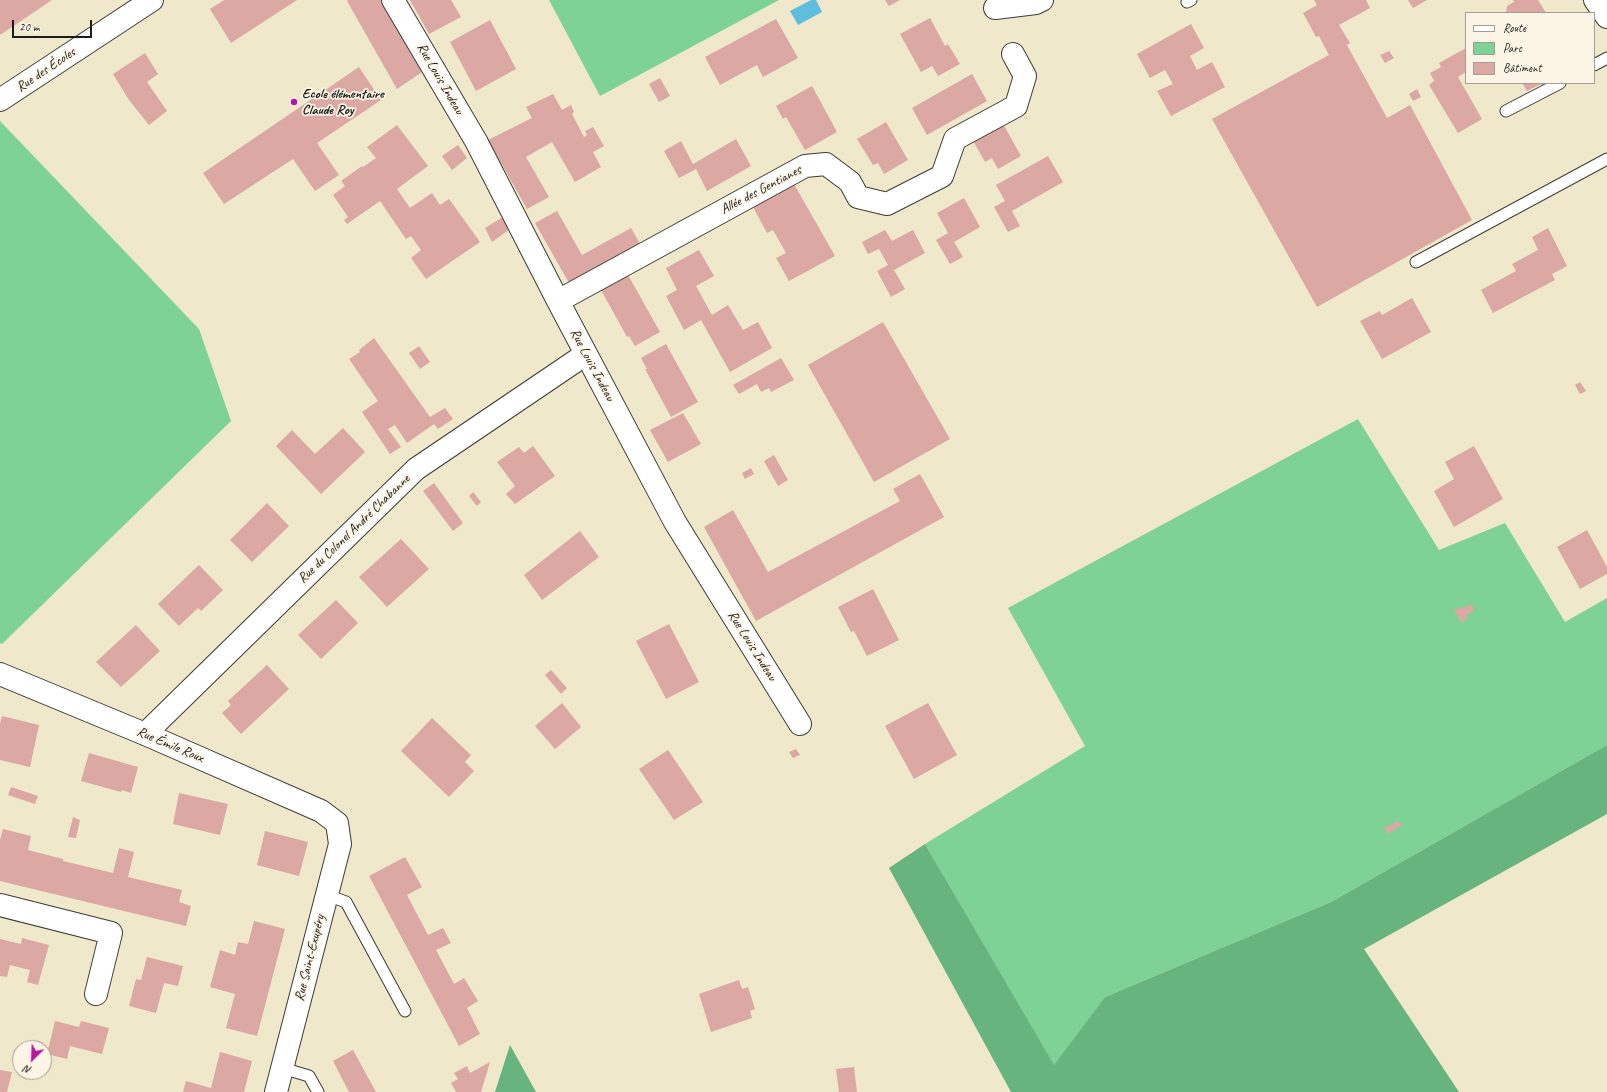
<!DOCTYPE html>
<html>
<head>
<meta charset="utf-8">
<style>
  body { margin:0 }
  #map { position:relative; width:1607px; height:1092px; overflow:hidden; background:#efe8cb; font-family:Caveat,sans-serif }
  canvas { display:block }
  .legend { position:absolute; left:1465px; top:12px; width:130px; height:72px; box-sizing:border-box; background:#fcf5e5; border:1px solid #a29e95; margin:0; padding:5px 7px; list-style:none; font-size:12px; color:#1c1c1c }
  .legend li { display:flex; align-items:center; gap:8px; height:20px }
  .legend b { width:20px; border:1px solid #a29e95 }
  .north { position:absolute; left:12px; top:1040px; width:40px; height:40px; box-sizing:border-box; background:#fcf5e5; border:1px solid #a29e95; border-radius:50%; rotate:204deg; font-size:11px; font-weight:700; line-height:16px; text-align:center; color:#1c1c1c }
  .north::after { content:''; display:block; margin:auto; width:14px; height:18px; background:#b5179e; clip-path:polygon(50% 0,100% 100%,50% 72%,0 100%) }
  .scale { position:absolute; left:12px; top:20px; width:80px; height:18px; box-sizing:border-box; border:2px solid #1c1c1c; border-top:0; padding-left:5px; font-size:12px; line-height:14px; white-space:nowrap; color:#1c1c1c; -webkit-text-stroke:3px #fcf5e5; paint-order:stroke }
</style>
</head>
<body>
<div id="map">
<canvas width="1607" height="1092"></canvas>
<ul class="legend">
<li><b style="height:5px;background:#fff"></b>Route</li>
<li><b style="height:11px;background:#7fd295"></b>Parc</li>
<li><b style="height:11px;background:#dba8a3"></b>Bâtiment</li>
</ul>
<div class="north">N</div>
<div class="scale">20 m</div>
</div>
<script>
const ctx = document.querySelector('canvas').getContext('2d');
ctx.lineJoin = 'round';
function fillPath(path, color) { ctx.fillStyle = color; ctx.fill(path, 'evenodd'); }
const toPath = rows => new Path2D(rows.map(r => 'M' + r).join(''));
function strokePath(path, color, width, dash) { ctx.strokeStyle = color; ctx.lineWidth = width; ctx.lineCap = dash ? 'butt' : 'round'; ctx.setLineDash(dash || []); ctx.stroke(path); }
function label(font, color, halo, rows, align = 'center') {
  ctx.font = font + ' Caveat,sans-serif'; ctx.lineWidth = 3.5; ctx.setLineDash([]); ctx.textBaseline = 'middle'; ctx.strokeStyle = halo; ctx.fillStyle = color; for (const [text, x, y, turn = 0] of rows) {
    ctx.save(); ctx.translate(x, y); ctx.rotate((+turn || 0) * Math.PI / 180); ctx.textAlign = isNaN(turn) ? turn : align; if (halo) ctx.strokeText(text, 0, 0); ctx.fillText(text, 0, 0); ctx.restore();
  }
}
const green = toPath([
  [549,0,779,0,600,96],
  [0,121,199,329,231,421,2,644,0,643],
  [1358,419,1439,550,1505,523,1565,622,1607,598,1607,745,1331,902,1105,997,1054,1066,925,844,1085,746,1008,608]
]);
const forest = toPath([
  [1607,745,1607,814,1364,949,1459,1092,1011,1092,889,868,925,844,1054,1065,1105,997,1331,902],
  [510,1045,536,1092,495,1092]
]);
const water = toPath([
  [811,0,816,0,822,12,798,25,790,11]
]);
const building = toPath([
  [0,0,52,0,0,35],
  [224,0,297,0,231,43,210,9],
  [348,0,382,0,422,72,397,89,347,1],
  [410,0,451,0,461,17,429,34],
  [885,0,900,0,889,6],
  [1314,0,1366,0,1370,8,1339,25,1350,43,1347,45,1387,118,1410,105,1472,220,1317,307,1212,119,1329,55,1319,36,1316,37,1303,13,1317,5],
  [1408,0,1427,0,1413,8],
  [1513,0,1538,0,1546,13,1506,13,1507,6,1514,2],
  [930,18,945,46,948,44,960,64,938,76,932,66,921,72,900,34],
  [776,19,798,58,763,77,757,65,720,85,705,57],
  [490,20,516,69,476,91,450,42],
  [1191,24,1204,48,1190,56,1197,70,1212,62,1225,87,1171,116,1157,91,1173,84,1165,70,1150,78,1137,54],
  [1466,48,1466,72,1458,77,1482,119,1458,133,1429,85,1434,81,1430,73,1441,67,1439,63],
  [1389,51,1394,58,1385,63,1380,55],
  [145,53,158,74,147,82,167,111,149,125,129,100,113,74],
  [359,67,381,100,317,143,339,175,315,191,293,159,224,204,203,173],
  [972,74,987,101,927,135,912,108],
  [660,78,670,96,659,102,649,84],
  [1522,83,1551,83,1542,87,1541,84,1527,91],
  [812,86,837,132,805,150,786,117,783,119,776,106],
  [1417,89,1421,97,1413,101,1409,94],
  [553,94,562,110,571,105,574,112,572,114,584,137,587,135,585,131,593,127,604,146,593,152,601,167,575,182,552,142,526,157,549,197,527,209,488,140,532,118,526,107],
  [886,122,908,160,884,174,878,163,873,165,857,139],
  [1002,122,1021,156,998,169,992,158,985,162,972,139],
  [397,125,428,166,397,189,410,208,432,193,440,205,449,199,480,242,426,279,411,258,421,250,411,236,406,239,380,201,347,224,344,220,348,217,333,195,345,186,341,181,362,166,363,167,376,158,367,147],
  [736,139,751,166,707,191,696,169,679,178,664,151,681,141,693,164],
  [458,145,467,158,452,170,442,156],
  [1048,156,1063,182,1012,211,1020,226,1008,232,994,207,1005,201,996,185],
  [794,184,835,256,789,281,776,258,786,253,773,230,767,233,753,207],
  [964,198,980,227,954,242,963,257,950,264,936,240,948,233,937,213],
  [557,211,582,255,631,228,640,244,569,283,535,223],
  [503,217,510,229,492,242,485,228],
  [1548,228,1567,266,1552,274,1555,280,1493,313,1481,290,1516,271,1512,264,1538,250,1532,237],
  [885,230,892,241,913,230,925,253,894,270,905,289,891,297,877,271,888,265,879,249,868,254,862,242],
  [699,250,714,276,696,286,712,315,728,305,743,330,758,322,772,348,730,372,701,320,684,330,666,296,677,290,666,268],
  [628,275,660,332,635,346,629,336,627,337,601,290],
  [1412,298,1431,332,1382,359,1360,321,1380,311,1382,315],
  [883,322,950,439,874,482,808,365],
  [374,338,430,417,445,408,453,419,438,429,434,424,407,443,395,425,388,429,401,447,390,454,362,412,378,401,349,359,360,352,359,350],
  [666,344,698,402,671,417,645,369,647,369,641,358],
  [419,346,430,362,420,369,409,353],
  [781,358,794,380,771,392,769,388,761,392,757,384,739,394,733,385],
  [1580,382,1586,391,1580,394,1575,385],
  [683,413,701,444,668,462,650,430],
  [343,428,365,452,321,494,276,446,292,430,315,454],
  [533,446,555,476,515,504,506,494,515,486,497,462,519,447,524,453],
  [1474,446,1503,499,1454,527,1434,491,1454,479,1445,462],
  [774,455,788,480,778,486,764,461],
  [751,468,754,474,745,479,742,473],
  [920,474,944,517,756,621,704,527,733,510,768,572,900,501,893,489],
  [434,483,463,523,453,531,423,491],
  [473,492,481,502,477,506,469,496],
  [267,503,289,526,252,562,230,540],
  [1587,530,1607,567,1607,574,1580,589,1557,547],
  [580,531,599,557,542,600,524,575],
  [401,539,429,569,387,607,359,577],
  [199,565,223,590,201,611,198,608,179,626,158,604],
  [873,589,899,640,867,656,854,631,851,632,838,607],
  [336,600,358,623,321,659,298,635],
  [1471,604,1475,610,1466,615,1468,618,1461,622,1454,610,1461,607,1463,608],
  [669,624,699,682,666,699,636,641],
  [136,625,160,651,121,687,96,662],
  [267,665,289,689,241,734,222,713,231,705,228,701],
  [551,670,567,688,561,694,545,675],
  [562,703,581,727,555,749,535,726],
  [928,703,957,755,914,779,885,726],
  [2,716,39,725,30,767,0,760,0,724],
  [432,718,471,755,465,762,474,771,449,797,401,751],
  [796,749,800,755,793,758,789,752],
  [668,750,703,802,674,820,639,769],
  [89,753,138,767,131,793,122,790,121,792,81,781],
  [11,787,38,796,35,804,8,795],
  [179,793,228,804,220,835,173,824],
  [73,817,80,820,76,838,68,837],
  [1398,821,1402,825,1388,834,1384,828],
  [3,829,31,836,28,850,63,859,63,861,113,873,119,848,134,852,128,877,182,890,179,902,191,906,186,926,0,881,0,840],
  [265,831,308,842,299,876,257,865],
  [405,857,422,887,407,895,428,935,443,928,451,943,436,950,454,984,464,978,478,1001,467,1008,480,1034,459,1046,369,876],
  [254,921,285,929,257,1036,226,1028,235,994,210,987,220,950,235,955,238,942,248,944],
  [22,938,49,945,38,985,27,982,30,970,10,965,7,977,0,976,0,939,21,944],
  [147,957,183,966,178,986,164,983,156,1013,129,1006,136,979,141,980],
  [739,980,742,989,748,987,755,1009,750,1011,752,1018,711,1032,699,994],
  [55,1021,79,1027,81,1021,109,1028,102,1054,70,1046,67,1059,47,1054],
  [353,1050,371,1083,376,1092,349,1092,333,1061],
  [220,1052,252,1061,244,1092,183,1092,186,1081,211,1088],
  [490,1062,481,1092,456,1092,451,1083,458,1079,454,1073,467,1066,470,1073],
  [854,1067,857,1092,839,1092,836,1069],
  [0,1070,12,1072,7,1092,0,1092]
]);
const lane = toPath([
  [1187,2,1191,0],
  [1594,65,1607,58],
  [1506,111,1560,83],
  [1416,262,1607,159],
  [327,895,346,902,405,1011],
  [282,1068,309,1076,318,1092]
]);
const street = toPath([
  [393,0,476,141,558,301,675,522,800,724],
  [995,8,1036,3,1042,0],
  [0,100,152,0],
  [558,301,805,166,826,164,850,182,858,197,887,204,942,176,955,139,1016,106,1025,76,1013,54],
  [0,674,145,734,321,811,337,823,340,844,276,1092],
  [145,734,416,469,586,354],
  [0,905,111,933,96,994]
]);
const secondary = toPath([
  [1595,0,1607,17]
]);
const markers = [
  [294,102,4,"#b5179e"]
];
const streetNames = [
  ["Rue des Écoles",46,70,-34],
  ["Rue Louis Indeau",440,79,60],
  ["Allée des Gentianes",761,190,-28],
  ["Rue Louis Indeau",592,365,62],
  ["Rue du Colonel André Chabanne",354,529,-44],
  ["Rue Louis Indeau",752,646,58],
  ["Rue Émile Roux",170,745,23],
  ["Rue Saint-Exupéry",310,958,-76]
];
const poiNames = [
  ["Ecole élémentaire",302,94],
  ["Claude Roy",302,110]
];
fillPath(green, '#7fd295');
fillPath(forest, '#67b47e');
fillPath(water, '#5fbede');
fillPath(building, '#dba8a3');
strokePath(lane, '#3c3b36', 13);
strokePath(street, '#3c3b36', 24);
strokePath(secondary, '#3c3b36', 24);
strokePath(lane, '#fff', 11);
strokePath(street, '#fff', 22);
strokePath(secondary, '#fff', 22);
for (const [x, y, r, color] of markers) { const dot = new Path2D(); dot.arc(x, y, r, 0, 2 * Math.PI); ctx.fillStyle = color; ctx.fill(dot); strokePath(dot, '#fcf5e5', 1.5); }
label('14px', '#1c1c1c', '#fcf5e5', streetNames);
label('bold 14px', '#1c1c1c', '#fcf5e5', poiNames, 'left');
</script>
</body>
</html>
